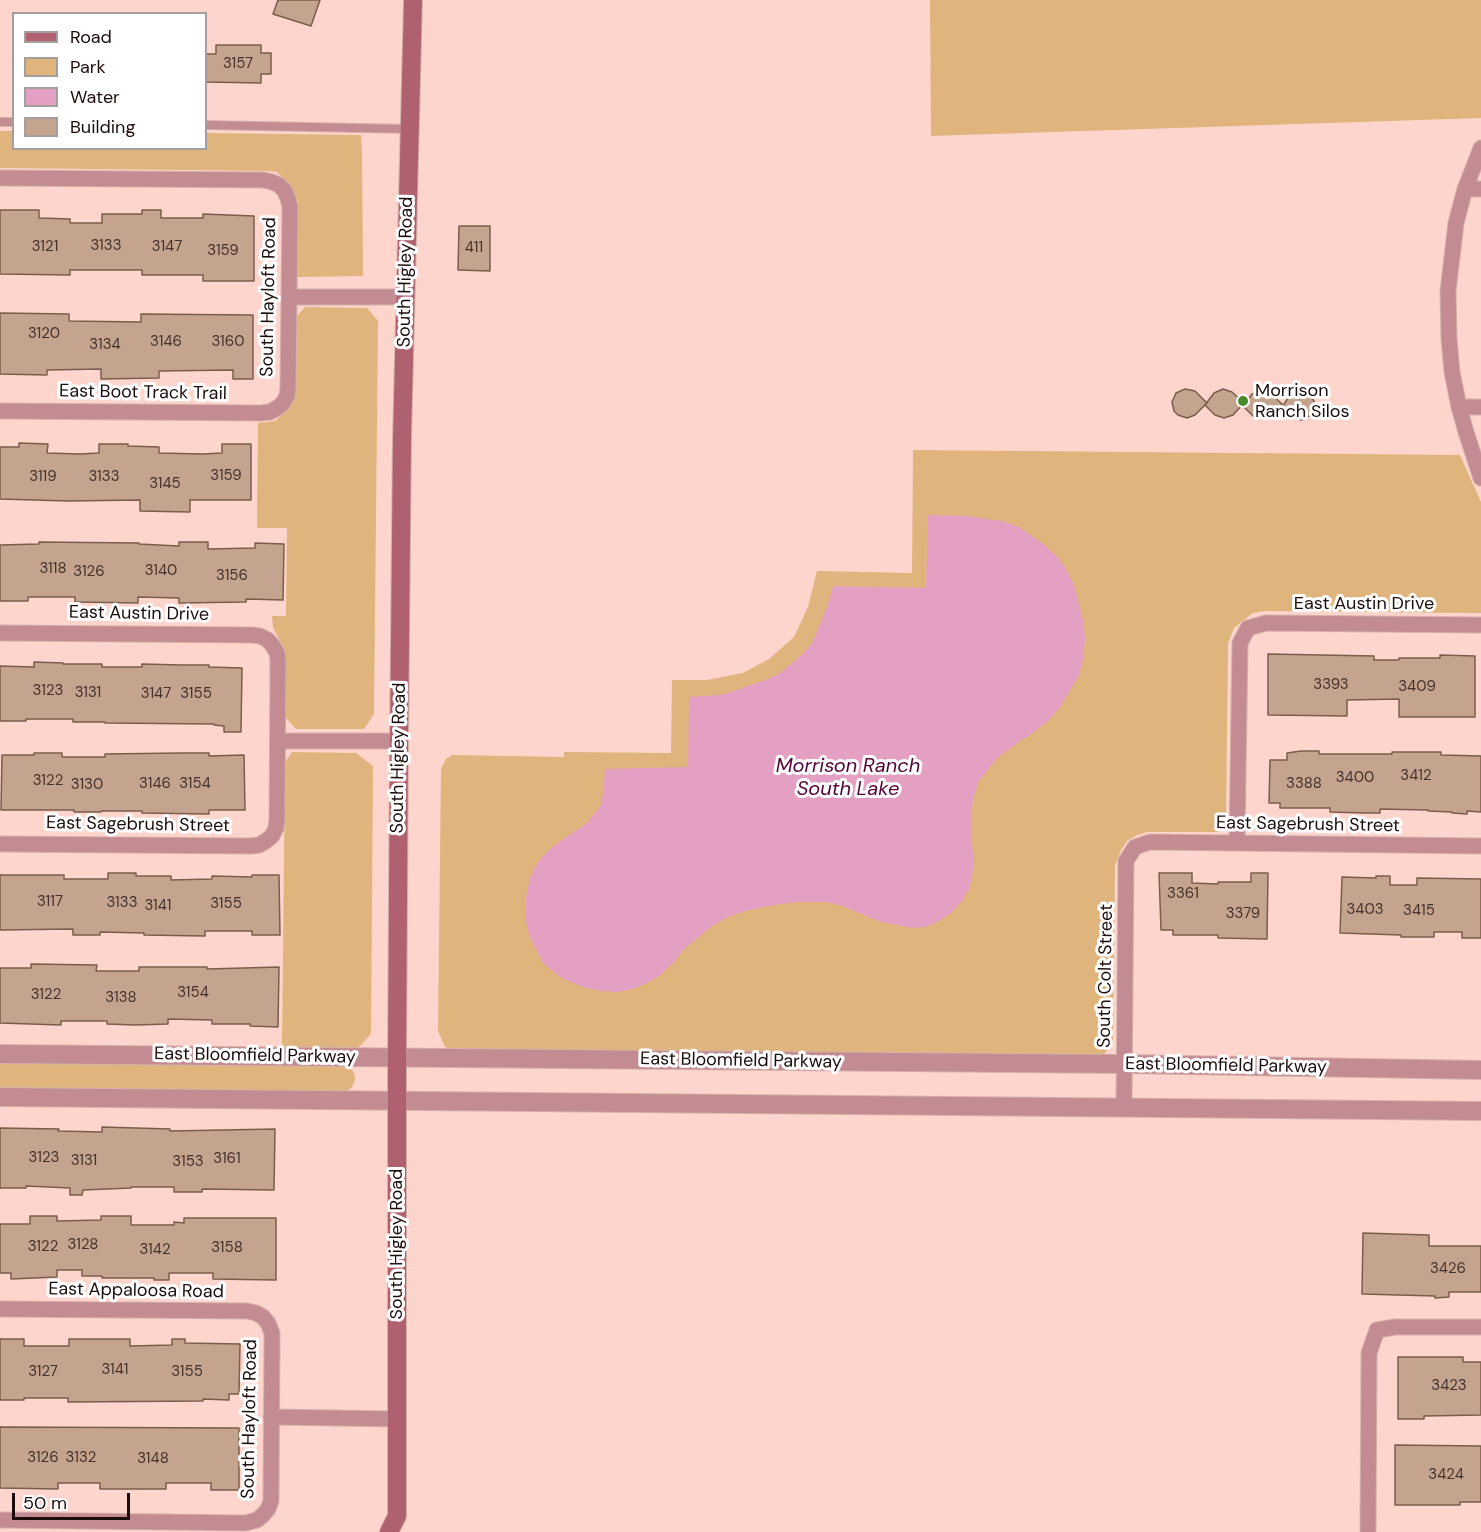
<!DOCTYPE html>
<html>
<head>
<meta charset="utf-8">
<style>
  body { margin:0 }
  #map { position:relative; width:1481px; height:1532px; overflow:hidden; background:#fed5cd; font-family:"DM Sans",sans-serif }
  canvas { display:block }
  .legend { position:absolute; left:12px; top:12px; width:195px; height:138px; box-sizing:border-box; background:#fff; border:2px solid #a49e9d; margin:0; padding:8px 10px; list-style:none; font-size:18px; color:#1b0d0b }
  .legend li { display:flex; align-items:center; gap:12px; height:30px }
  .legend b { width:30px; border:2px solid #a49e9d }
  .scale { position:absolute; left:12px; top:1493px; width:118px; height:27px; box-sizing:border-box; border:3px solid #1b0d0b; border-top:0; padding-left:8px; font-size:18px; line-height:21px; white-space:nowrap; color:#1b0d0b; -webkit-text-stroke:4px #fff; paint-order:stroke }
</style>
</head>
<body>
<div id="map">
<canvas width="1481" height="1532"></canvas>
<ul class="legend">
<li><b style="height:8px;background:#b0616f"></b>Road</li>
<li><b style="height:16px;background:#dfb57d"></b>Park</li>
<li><b style="height:16px;background:#e4a0c2"></b>Water</li>
<li><b style="height:16px;background:#c4a38f"></b>Building</li>
</ul>
<div class="scale">50 m</div>
</div>
<script>
const ctx = document.querySelector('canvas').getContext('2d');
ctx.lineJoin = 'round';
function fillPath(path, color) { ctx.fillStyle = color; ctx.fill(path, 'evenodd'); }
const toPath = rows => new Path2D(rows.map(r => 'M' + r).join(''));
function strokePath(path, color, width, dash) { ctx.strokeStyle = color; ctx.lineWidth = width; ctx.lineCap = dash ? 'butt' : 'round'; ctx.setLineDash(dash || []); ctx.stroke(path); }
function label(font, color, halo, rows, align = 'center') {
  ctx.font = font + ' "DM Sans",sans-serif'; ctx.lineWidth = 6; ctx.setLineDash([]); ctx.textBaseline = 'middle'; ctx.strokeStyle = halo; ctx.fillStyle = color; for (const [text, x, y, turn = 0] of rows) {
    ctx.save(); ctx.translate(x, y); ctx.rotate((+turn || 0) * Math.PI / 180); ctx.textAlign = isNaN(turn) ? turn : align; if (halo) ctx.strokeText(text, 0, 0); ctx.fillText(text, 0, 0); ctx.restore();
  }
}
const green = toPath([
  [930,0,1481,0,1481,118,931,136],
  [0,131,13,131,14,148,206,148,206,133,361,135,362,150,363,276,297,277,298,201,289,184,277,172,270,171,0,168],
  [305,307,367,308,378,321,374,714,364,729,296,729,286,718,285,650,273,628,272,616,286,616,287,528,257,528,258,423,275,421,285,411,293,398,297,316],
  [913,450,1460,455,1481,502,1481,613,1264,611,1253,613,1234,628,1228,643,1226,824,1223,828,1217,832,1148,832,1137,835,1127,841,1121,850,1115,866,1113,1042,1109,1049,1103,1055,456,1050,445,1047,438,1031,441,769,446,759,452,755,564,757,564,752,671,753,672,680,707,680,743,673,769,659,794,637,808,607,817,571,912,573],
  [292,752,356,753,373,766,371,1034,358,1048,282,1048,285,762],
  [0,1060,342,1064,350,1067,354,1073,355,1080,352,1087,343,1094,0,1090]
]);
const water = toPath([
  [928,515,966,516,1002,521,1019,527,1046,546,1058,558,1066,569,1074,585,1083,620,1085,638,1083,659,1079,675,1060,707,1048,721,1034,732,1020,741,996,759,979,781,973,799,971,817,971,836,974,861,972,876,969,889,962,901,951,913,939,921,926,927,912,928,881,922,842,906,827,902,797,902,781,904,748,910,728,917,712,926,684,949,673,963,659,976,647,983,632,989,617,992,601,991,586,988,568,981,556,974,543,963,529,935,525,916,526,898,530,878,538,862,549,850,559,842,587,823,595,813,601,805,603,794,605,769,688,767,689,697,719,695,731,692,768,679,780,673,804,653,813,641,827,607,833,586,926,588]
]);
const building = toPath([
  [278,0,320,0,311,26,273,14,278,0],
  [216,45,261,45,261,53,271,53,271,74,261,74,261,83,206,82,206,54,216,54,216,45],
  [0,210,39,210,39,218,70,219,70,223,102,223,102,214,142,214,142,210,161,210,161,218,203,218,203,214,254,216,254,281,203,281,203,275,142,275,142,270,70,270,70,275,0,274,0,210],
  [459,226,490,226,490,271,458,270,459,226],
  [0,313,69,314,69,321,141,322,141,314,253,315,253,379,233,379,233,370,159,371,159,378,101,379,101,369,47,370,47,375,0,374,0,313],
  [1185,389,1195,391,1207,403,1195,415,1187,418,1178,415,1174,411,1172,402,1176,393,1185,389],
  [1223,389,1232,392,1244,403,1233,415,1224,418,1215,415,1205,405,1214,393,1223,389],
  [1261,390,1270,393,1282,404,1271,416,1263,419,1253,416,1243,406,1252,394,1261,390],
  [1299,391,1309,394,1314,401,1315,405,1312,414,1305,419,1301,420,1292,417,1282,407,1290,395,1299,391],
  [19,443,48,444,47,453,80,454,99,453,99,444,128,444,128,446,159,447,159,453,202,454,222,453,222,444,251,444,251,500,190,500,190,512,140,511,140,500,68,501,0,499,0,447,19,447,19,443],
  [39,542,139,543,139,544,179,546,179,542,208,542,208,549,255,548,255,543,284,544,283,600,246,599,246,602,179,603,179,598,138,597,138,603,75,602,75,597,28,597,28,601,0,601,0,545,39,544,39,542],
  [1268,654,1374,656,1374,660,1399,660,1399,658,1440,658,1440,655,1475,656,1475,717,1399,717,1399,699,1347,700,1347,716,1268,715,1268,654],
  [34,662,63,663,63,664,102,664,102,667,142,667,142,664,182,665,209,665,209,667,242,668,241,732,224,732,224,726,214,725,214,724,105,723,105,722,73,722,73,719,26,719,26,721,0,721,0,666,34,667,34,662],
  [1301,751,1319,751,1319,754,1392,754,1392,752,1441,752,1441,755,1481,756,1481,812,1467,811,1467,814,1452,813,1452,812,1428,811,1428,810,1380,809,1380,813,1366,813,1330,812,1330,808,1280,808,1280,803,1269,803,1270,760,1287,760,1287,753,1301,751],
  [34,753,62,753,62,757,105,757,105,754,180,753,209,753,209,756,244,755,245,810,209,810,209,814,142,813,142,811,101,811,101,812,74,812,74,810,1,810,2,755,34,755,34,753],
  [108,873,136,873,136,876,171,876,171,880,212,879,212,876,252,877,252,875,279,875,280,935,252,935,252,931,205,931,205,936,144,935,144,933,100,932,100,935,73,935,73,929,0,930,0,875,64,875,64,879,108,879,108,873],
  [1159,873,1192,873,1192,883,1218,884,1218,882,1251,882,1251,873,1268,873,1267,939,1218,938,1218,935,1173,935,1173,930,1161,930,1159,873],
  [1376,876,1390,876,1390,885,1417,885,1417,878,1481,879,1481,938,1462,938,1462,932,1434,932,1434,937,1401,937,1401,935,1340,933,1342,877,1376,878,1376,876],
  [31,964,97,965,96,971,139,971,139,967,207,967,207,969,279,967,278,1027,250,1026,250,1024,212,1024,212,1020,168,1019,168,1024,135,1025,107,1024,107,1021,61,1021,61,1025,0,1023,0,968,31,968,31,964],
  [102,1127,170,1129,170,1131,275,1129,274,1190,202,1189,202,1192,174,1192,174,1187,131,1187,131,1188,83,1190,82,1195,70,1195,70,1188,26,1186,26,1188,0,1188,0,1128,59,1129,58,1131,102,1132,102,1127],
  [30,1216,57,1216,57,1221,101,1220,101,1216,131,1216,131,1225,174,1225,174,1222,184,1223,184,1218,276,1218,276,1280,213,1279,213,1273,169,1273,169,1280,154,1280,154,1278,102,1278,102,1276,82,1276,82,1270,57,1270,57,1277,11,1279,11,1273,0,1273,0,1224,30,1224,30,1216],
  [1363,1233,1429,1235,1429,1246,1481,1246,1481,1292,1449,1292,1449,1297,1435,1298,1435,1296,1362,1294,1363,1233],
  [0,1339,24,1339,24,1346,69,1346,69,1339,130,1339,130,1346,172,1345,172,1339,185,1339,185,1343,240,1344,239,1394,229,1394,229,1400,203,1399,203,1401,68,1402,68,1398,24,1398,24,1400,0,1400,0,1339],
  [1398,1357,1463,1357,1463,1362,1481,1362,1481,1415,1424,1416,1424,1419,1398,1419,1398,1357],
  [0,1427,239,1428,239,1490,211,1490,211,1483,166,1483,166,1489,100,1489,100,1483,58,1483,58,1489,0,1488,0,1427],
  [1395,1445,1481,1446,1481,1502,1460,1502,1460,1505,1395,1505,1395,1445]
]);
const service = toPath([
  [0,122,14,122],
  [206,125,410,129]
]);
const minor = toPath([
  [1481,148,1465,189,1456,223,1448,291,1449,339,1452,372,1459,407,1466,432,1481,478],
  [0,178,264,180,272,182,279,185,285,191,288,199,290,206,288,388,287,396,283,403,277,408,270,412,261,413,0,411],
  [1465,189,1481,189],
  [289,297,406,297],
  [1459,407,1481,407],
  [0,633,252,635,260,636,268,640,273,646,277,653,278,661,277,820,276,828,272,836,266,841,259,845,251,846,0,844],
  [278,741,399,741],
  [1237,843,1240,643,1248,628,1266,623,1481,625],
  [1124,1108,1126,861,1135,847,1150,842,1481,846],
  [0,1309,247,1311,256,1313,263,1317,268,1323,272,1333,271,1501,268,1509,263,1515,257,1520,245,1523,0,1520],
  [271,1417,397,1419],
  [1368,1532,1369,1353,1377,1330,1395,1327,1481,1327]
]);
const tertiary = toPath([
  [0,1054,1124,1064,1481,1070],
  [0,1097,1481,1111]
]);
const secondary = toPath([
  [389,1532,397,1516,397,1058,399,741,402,438,413,0]
]);
const markers = [
  [1243,401,6,"#47892b"]
];
const numberNames = [
  ["3157",238,64],
  ["3133",106,246],
  ["3121",45,247],
  ["3147",167,247],
  ["411",474,248],
  ["3159",223,251],
  ["3120",44,334],
  ["3146",166,342],
  ["3160",228,342],
  ["3134",105,345],
  ["3159",226,476],
  ["3119",43,477],
  ["3133",104,477],
  ["3145",165,484],
  ["3118",53,569],
  ["3140",161,571],
  ["3126",89,572],
  ["3156",232,576],
  ["3393",1331,685],
  ["3409",1417,687],
  ["3123",48,691],
  ["3131",88,693],
  ["3147",156,694],
  ["3155",196,694],
  ["3412",1416,776],
  ["3400",1355,778],
  ["3122",48,781],
  ["3146",155,784],
  ["3154",195,784],
  ["3388",1304,784],
  ["3130",87,785],
  ["3361",1183,894],
  ["3117",50,902],
  ["3133",122,903],
  ["3155",226,904],
  ["3141",158,906],
  ["3403",1365,910],
  ["3415",1419,911],
  ["3379",1243,914],
  ["3154",193,993],
  ["3122",46,995],
  ["3138",121,998],
  ["3123",44,1158],
  ["3161",227,1159],
  ["3131",84,1161],
  ["3153",188,1162],
  ["3128",83,1245],
  ["3122",43,1247],
  ["3158",227,1248],
  ["3142",155,1250],
  ["3426",1448,1269],
  ["3141",115,1370],
  ["3127",43,1372],
  ["3155",187,1372],
  ["3423",1449,1386],
  ["3126",43,1458],
  ["3132",81,1458],
  ["3148",153,1459],
  ["3424",1446,1475]
];
const streetNames = [
  ["South Higley Road",406,272,-89],
  ["South Hayloft Road",269,297,-89],
  ["East Boot Track Trail",143,393,1],
  ["East Austin Drive",1364,604],
  ["East Austin Drive",139,614,1],
  ["South Higley Road",399,758,-89],
  ["East Sagebrush Street",138,825,1],
  ["East Sagebrush Street",1308,825,1],
  ["South Colt Street",1106,976,-89],
  ["East Bloomfield Parkway",255,1056,1],
  ["East Bloomfield Parkway",741,1061,1],
  ["East Bloomfield Parkway",1226,1066,1],
  ["South Higley Road",397,1244,-90],
  ["East Appaloosa Road",136,1291,1],
  ["South Hayloft Road",250,1419,-89]
];
const poiNames = [
  ["Morrison",1255,391],
  ["Ranch Silos",1255,412]
];
const waterNames = [
  ["Morrison Ranch",848,767],
  ["South Lake",848,790]
];
fillPath(green, '#dfb57d');
fillPath(water, '#e4a0c2');
fillPath(building, '#c4a38f');
strokePath(building, '#7b5d4b', 1.5);
strokePath(service, '#d5b1aa', 10);
strokePath(minor, '#d5b1aa', 17);
strokePath(tertiary, '#d5b1aa', 20);
strokePath(secondary, '#d5b1aa', 20);
strokePath(service, '#c38c93', 8);
strokePath(minor, '#c38c93', 15);
strokePath(tertiary, '#c38c93', 18);
strokePath(secondary, '#b0616f', 18);
for (const [x, y, r, color] of markers) { const dot = new Path2D(); dot.arc(x, y, r, 0, 2 * Math.PI); ctx.fillStyle = color; ctx.fill(dot); strokePath(dot, '#fff', 2); }
label('15px', '#45322c', null, numberNames);
label('18px', '#1b0d0b', '#fff', streetNames);
label('18px', '#1b0d0b', '#fff', poiNames, 'left');
label('italic 20px', '#550438', '#fff', waterNames);
</script>
</body>
</html>
